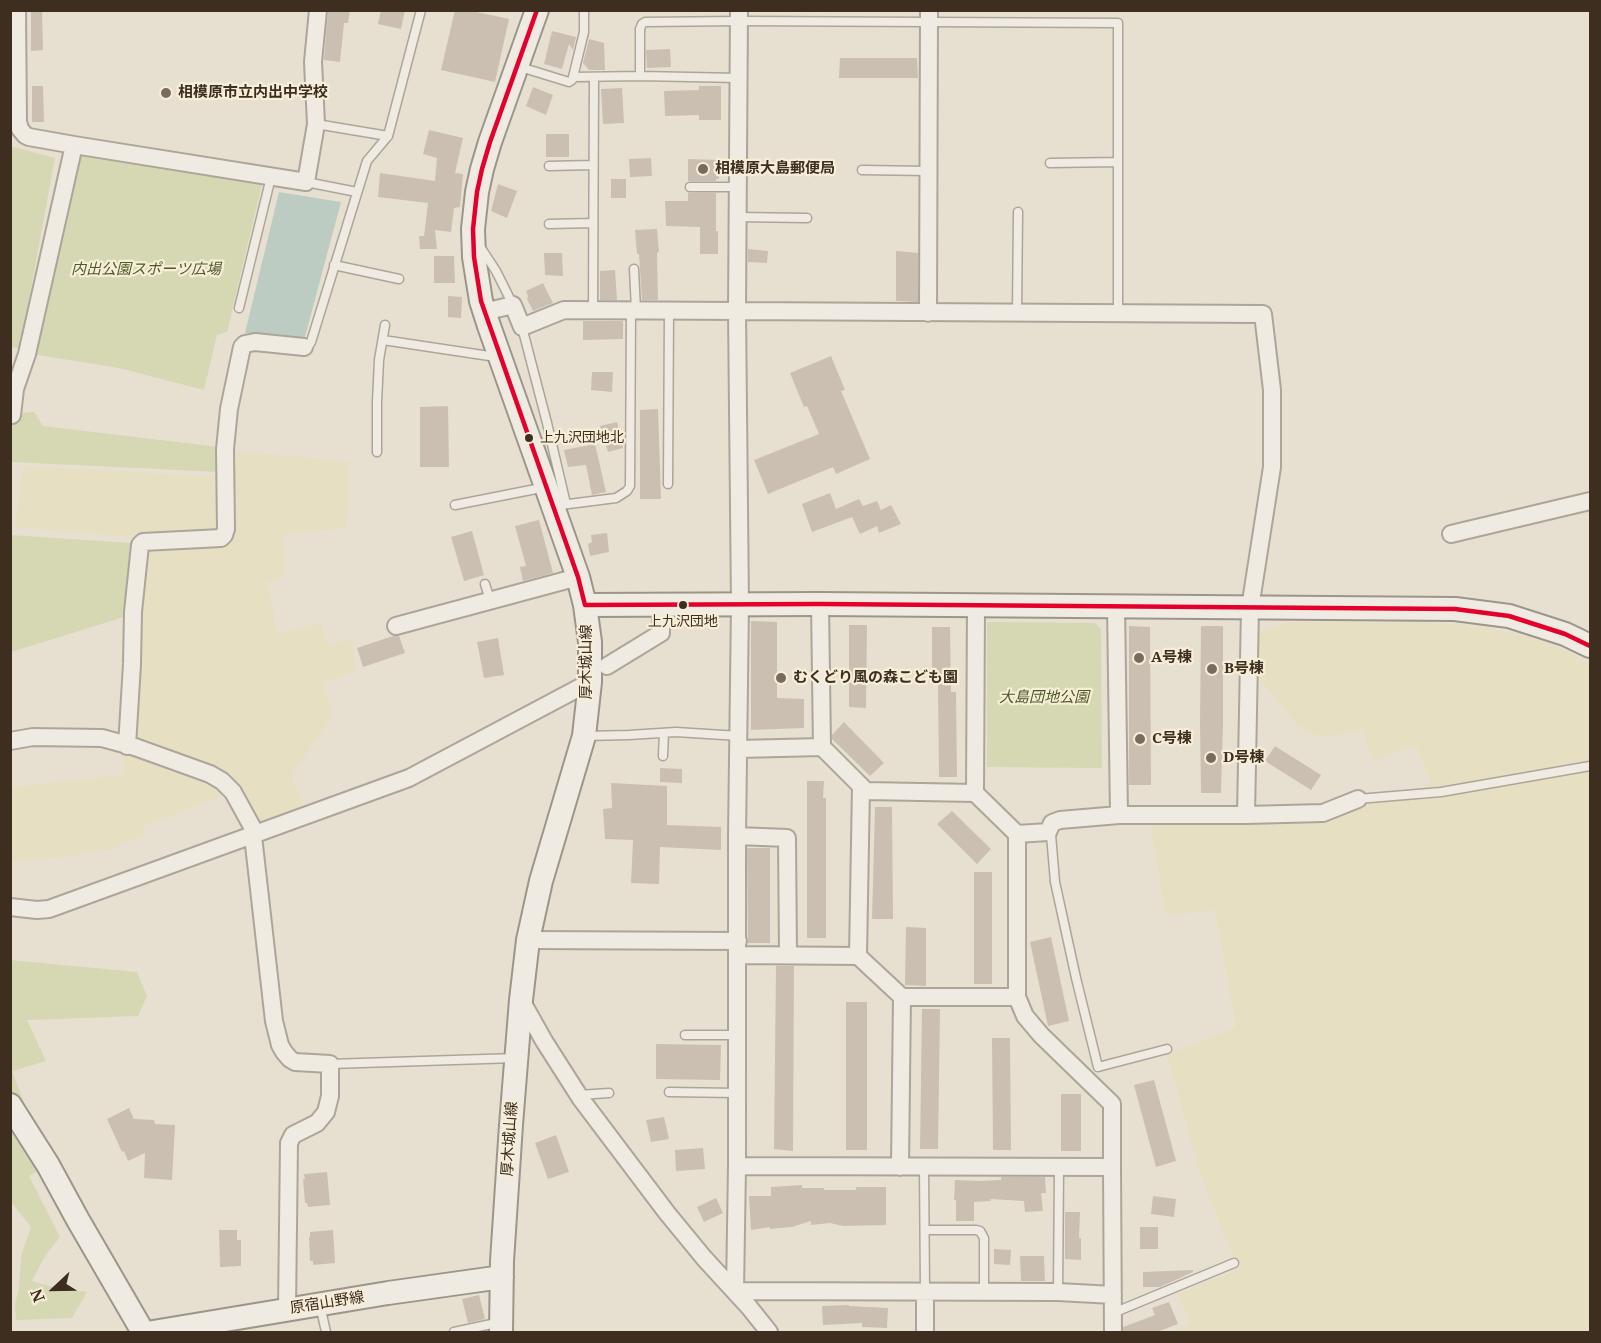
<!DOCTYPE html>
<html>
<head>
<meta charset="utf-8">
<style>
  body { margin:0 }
  #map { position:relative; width:1601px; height:1343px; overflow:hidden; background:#e7e0d1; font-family:"Noto Serif",serif }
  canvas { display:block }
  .frame { position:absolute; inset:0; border:12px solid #3d2e20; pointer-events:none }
  .north { position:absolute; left:24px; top:1259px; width:60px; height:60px; -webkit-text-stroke:4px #f7eed8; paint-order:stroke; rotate:248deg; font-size:16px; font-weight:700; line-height:24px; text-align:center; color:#3d2e20 }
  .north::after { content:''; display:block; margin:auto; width:21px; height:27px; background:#3d2e20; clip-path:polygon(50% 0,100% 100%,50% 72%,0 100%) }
</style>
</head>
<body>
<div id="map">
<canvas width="1601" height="1343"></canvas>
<div class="frame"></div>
<div class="north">N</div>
</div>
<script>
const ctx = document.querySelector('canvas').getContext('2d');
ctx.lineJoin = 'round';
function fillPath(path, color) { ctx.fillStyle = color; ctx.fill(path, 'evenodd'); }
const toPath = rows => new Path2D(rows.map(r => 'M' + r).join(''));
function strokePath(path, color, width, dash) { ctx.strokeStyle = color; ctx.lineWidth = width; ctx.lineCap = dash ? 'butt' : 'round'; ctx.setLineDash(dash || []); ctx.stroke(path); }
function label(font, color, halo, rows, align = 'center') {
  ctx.font = font + ' "Noto Serif","Noto Sans JP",serif'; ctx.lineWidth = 4.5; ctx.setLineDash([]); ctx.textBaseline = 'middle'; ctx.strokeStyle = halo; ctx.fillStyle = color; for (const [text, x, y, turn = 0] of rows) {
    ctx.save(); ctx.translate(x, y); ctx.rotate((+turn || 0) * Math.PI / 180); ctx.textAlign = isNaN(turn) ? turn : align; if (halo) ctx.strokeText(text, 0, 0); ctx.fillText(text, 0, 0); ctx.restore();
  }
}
const farmland = toPath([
  [231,451,349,461,347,528,284,534,285,576,268,582,277,634,321,623,328,645,352,639,357,671,322,683,333,714,292,776,306,812,264,826,257,822,238,786,130,739,142,548,223,541],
  [23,466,220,477,221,529,138,532,130,537,15,527],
  [1288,622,1427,623,1479,626,1521,635,1561,648,1590,664,1590,1332,1171,1332,1190,1324,1177,1294,1238,1270,1200,1174,1167,1055,1236,1027,1215,910,1166,916,1150,821,1320,823,1363,805,1398,799,1431,783,1416,745,1373,762,1362,730,1326,737,1308,733,1296,724,1257,675,1256,633],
  [124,751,208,782,224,795,143,826,145,836,121,843,115,849,64,857,11,861,11,787,124,775]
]);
const green = toPath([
  [10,146,55,158,20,348,10,347],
  [79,149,263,180,227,332,217,335,204,390,119,368,32,354],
  [34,412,43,426,219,447,219,472,12,462,11,469,11,414],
  [10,535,130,543,124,617,11,652],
  [987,622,1095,623,1101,629,1102,768,987,767],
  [10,960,137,972,147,996,138,1016,27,1020,46,1061,12,1071,48,1165,29,1176,60,1237,45,1256,32,1281,57,1288,87,1292,72,1318,16,1320,15,1304,19,1289,21,1256,31,1227,11,1202]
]);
const water = toPath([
  [279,192,341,202,305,337,300,340,245,333]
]);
const building = toPath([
  [31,10,42,10,43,50,31,51],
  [328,10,350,10,348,23,344,23,340,62,324,60],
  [381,10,405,10,401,29,378,24],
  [455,10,467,10,509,19,495,82,441,70],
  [552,31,576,37,573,50,569,44,562,69,544,64],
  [589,39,604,43,605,70,589,70,583,63],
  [670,49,671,67,647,68,646,50],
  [840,58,917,58,918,78,839,78],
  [32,86,43,86,44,122,32,122],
  [699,86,721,86,721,120,699,120,699,115,665,116,664,91,699,90],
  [533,87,553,95,546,115,526,106],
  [622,88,624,123,603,124,601,89],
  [429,130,463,138,455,173,463,174,460,207,454,208,451,232,435,230,437,249,420,249,419,236,424,236,428,203,378,197,380,173,435,181,437,158,423,154],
  [546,134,569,134,569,157,546,157],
  [651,158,652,176,630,177,629,159],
  [688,159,719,160,719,179,716,179,716,181,688,181],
  [611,179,626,179,626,198,611,198],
  [498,184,517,191,507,218,491,211],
  [688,193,716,193,716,231,718,231,718,254,700,254,700,227,666,226,665,201,688,201],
  [657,229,659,252,657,253,658,300,642,300,639,254,637,254,635,230],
  [748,249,768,251,767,263,748,262],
  [896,251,918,253,918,302,896,301],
  [544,253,562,253,563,276,545,275],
  [434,256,454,256,455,283,434,283],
  [615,270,617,300,600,300,600,271],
  [543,283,553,303,533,311,527,299,528,296,526,291],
  [448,296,462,297,461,318,448,317],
  [583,321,623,321,623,339,583,340],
  [831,356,845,390,841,391,870,459,836,474,833,467,768,494,754,460,819,434,807,406,804,407,790,373],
  [592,372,613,372,612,392,591,390],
  [448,406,449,467,420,467,420,407],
  [658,409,661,499,640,499,640,410],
  [617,422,623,448,608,452,600,426],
  [595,444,606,492,592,495,586,465,568,467,564,450],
  [830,493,836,509,859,499,863,506,877,501,881,510,891,505,901,524,879,533,877,526,860,534,852,517,812,532,802,504],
  [539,520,553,573,523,581,520,567,526,566,515,526],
  [472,531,484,575,464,581,451,537],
  [607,533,609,552,590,556,588,544,592,542,591,535],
  [751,621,777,622,777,698,804,699,804,728,751,730],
  [849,625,867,625,866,708,849,707],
  [1129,626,1150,627,1151,785,1129,785],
  [1201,626,1223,626,1223,724,1221,793,1201,793,1200,723],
  [932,627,950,627,951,692,956,692,957,777,939,777,938,685,932,685],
  [393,636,399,636,405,653,363,667,357,648],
  [498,638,504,675,484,678,477,642],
  [844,722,884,763,870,776,832,739,832,735],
  [1275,746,1321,775,1311,790,1265,761],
  [660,768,682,769,682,783,660,782],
  [807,781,824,781,823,798,826,798,826,938,807,938],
  [611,783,667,786,667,825,721,827,721,850,660,847,659,884,631,883,633,840,605,839,603,809,612,808],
  [875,807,892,807,893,919,872,919],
  [952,811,991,849,977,864,937,824],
  [747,848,770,848,770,943,748,943],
  [974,872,992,872,992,984,974,984],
  [906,927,926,928,926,986,905,985],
  [1051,937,1069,1021,1048,1026,1030,942],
  [776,966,794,966,793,1151,774,1149],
  [846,1002,867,1002,867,1150,846,1150],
  [922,1009,940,1009,938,1149,920,1149],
  [992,1038,1010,1038,1011,1150,993,1150],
  [656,1044,721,1045,720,1080,656,1079],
  [1154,1080,1176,1161,1156,1167,1134,1085],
  [1061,1094,1081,1094,1081,1151,1061,1151],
  [129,1108,134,1119,154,1120,155,1124,175,1125,172,1180,144,1178,145,1153,128,1161,124,1151,122,1152,107,1119],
  [664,1117,669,1139,651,1142,646,1120],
  [556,1135,569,1172,548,1179,535,1143],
  [703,1148,705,1169,676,1171,675,1150],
  [327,1172,330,1205,308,1207,307,1203,305,1203,303,1179,305,1179,304,1174],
  [1001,1177,1045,1177,1046,1193,1041,1193,1043,1211,1025,1212,1024,1201,990,1199,991,1201,974,1202,974,1221,956,1221,956,1200,954,1200,955,1180,979,1181,1001,1180],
  [802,1185,802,1188,824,1188,824,1190,856,1190,856,1187,886,1187,886,1225,843,1226,830,1223,811,1225,811,1221,792,1227,770,1229,770,1227,751,1230,749,1196,771,1196,771,1187],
  [1153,1196,1176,1199,1174,1217,1151,1214],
  [716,1198,723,1213,704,1222,697,1207],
  [1065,1212,1080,1212,1079,1238,1081,1238,1081,1260,1065,1259],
  [1140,1227,1158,1227,1158,1249,1140,1249],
  [219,1230,237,1230,237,1240,241,1240,241,1266,220,1267],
  [333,1230,335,1263,313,1265,313,1261,310,1261,309,1237,310,1237,310,1232],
  [994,1249,1011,1250,1010,1265,994,1264],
  [1020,1256,1044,1256,1045,1281,1021,1281],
  [1193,1270,1193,1272,1160,1287,1143,1287,1143,1272],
  [479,1295,485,1319,468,1323,462,1299],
  [1169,1302,1178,1324,1157,1332,1123,1332,1123,1327,1155,1315,1152,1308],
  [849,1305,849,1306,888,1308,887,1328,862,1327,862,1323,823,1325,822,1306]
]);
const lane = toPath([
  [517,66,569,82,572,80,573,77,640,76,739,78],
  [640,76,640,29,642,24,645,22,739,21,1118,23,1118,313],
  [573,77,584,32,584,10],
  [316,124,388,136],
  [1050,163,1118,162],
  [549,166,593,165],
  [862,170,928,171],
  [306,182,357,192],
  [690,187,737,187],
  [738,217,807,218],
  [549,224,593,223],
  [479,245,496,271,513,305],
  [334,265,399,279],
  [634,269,636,310],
  [239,308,271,177],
  [593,310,594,78],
  [1017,313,1018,212],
  [522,327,547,423,566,504],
  [383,340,496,357],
  [304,347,308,347,311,342,367,161,388,136,421,10],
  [377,452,377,402,379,360,385,325],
  [668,484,669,310],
  [455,505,546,487],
  [553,506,616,498,627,491,630,486,631,311],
  [485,584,490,600],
  [584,736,629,735,676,732,739,736],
  [663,756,664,733],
  [1358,799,1441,792,1590,766],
  [1048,832,1051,835,1055,882,1076,978,1098,1067,1167,1049],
  [685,1035,737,1035],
  [330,1064,516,1058],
  [669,1092,737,1093],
  [579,1095,609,1093],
  [924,1167,925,1292],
  [925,1230,976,1230,980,1231,984,1238,984,1293],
  [1058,1292,1059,1167],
  [320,1305,326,1332],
  [1113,1313,1234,1263],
  [454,1332,501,1322]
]);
const street = toPath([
  [17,10,18,122,20,129,25,135,29,137,74,145,306,182,316,124,313,62,318,10],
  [484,312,513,305,522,327,564,310,1263,314,1272,390,1272,467,1250,608,1246,815],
  [928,313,929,10],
  [12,415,15,389,27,354,74,145],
  [1451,534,1590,501],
  [820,604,822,747],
  [1116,606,1119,815],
  [396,626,578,577],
  [607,666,661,633,661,605],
  [10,741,33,737,102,738,135,747,210,774,222,781,233,792,256,834],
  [127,746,132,664,133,612,140,545,143,542,221,538,224,535,226,529,225,449,229,409,242,347,245,344,255,342,304,347],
  [739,749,822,747,866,791,975,793],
  [1017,834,1048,832,1052,823,1060,820,1119,815,1246,815,1323,813,1358,799],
  [253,836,274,1021,280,1045,284,1052,290,1059,295,1062,330,1064,330,1096,326,1112,317,1123,293,1135,289,1143,287,1309],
  [737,836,787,838,788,954],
  [10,907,37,910,49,909,409,778,590,682],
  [528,940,738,941],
  [738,955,858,956,902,997,1017,997],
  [858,956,861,786],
  [521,1000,544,1041,581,1099,667,1213,704,1258,749,1307,769,1332],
  [737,1166,1112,1167,1112,1104,1041,1035,1025,1016,1017,997,1017,834,975,793,976,606],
  [900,1167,902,997],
  [1112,1167,1113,1332],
  [735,1291,737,1166,737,836,740,605,737,311,739,10],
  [735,1291,1058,1292,1113,1295],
  [925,1332,925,1293]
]);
const secondary = toPath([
  [585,605,820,604,1455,609,1509,616,1565,634,1590,646],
  [10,1105,48,1165,78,1220,143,1332],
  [153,1332,388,1293,502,1277],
  [501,1332,502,1261,511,1125,521,1000,528,940,541,881,584,736,590,682,590,642,585,605,578,577,489,326,481,301,474,257,473,229,477,192,482,169,490,142,537,10]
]);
const bus1 = toPath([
  [537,10,490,142,482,169,477,192,473,229,474,257,481,301,578,577,585,605,820,604,1455,609,1509,616,1565,634,1590,646]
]);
const markers = [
  [166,93,6,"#786c5e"],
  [703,169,6,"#786c5e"],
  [529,438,5,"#3d2e20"],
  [683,605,5,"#3d2e20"],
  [1139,658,6,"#786c5e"],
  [1212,669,6,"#786c5e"],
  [781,678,6,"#786c5e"],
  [1140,739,6,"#786c5e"],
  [1211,758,6,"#786c5e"]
];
const busNames = [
  ["上九沢団地北",540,438],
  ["上九沢団地",683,622,"center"]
];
const poiNames = [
  ["相模原市立内出中学校",178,93],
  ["相模原大島郵便局",715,169],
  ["A号棟",1151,658],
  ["B号棟",1224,669],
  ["むくどり風の森こども園",793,678],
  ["C号棟",1152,739],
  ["D号棟",1223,758]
];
const parkNames = [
  ["内出公園スポーツ広場",146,270],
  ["大島団地公園",1044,698]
];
const streetNames = [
  ["厚木城山線",587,662,-90],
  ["厚木城山線",510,1139,-86],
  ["原宿山野線",327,1303,-9]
];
fillPath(farmland, '#e6dfc2');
fillPath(green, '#d6d7b3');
fillPath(water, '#bcccc2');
fillPath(building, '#cbbfb2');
strokePath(lane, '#ada599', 11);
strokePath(street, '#ada599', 20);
strokePath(secondary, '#9c958a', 26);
strokePath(lane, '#efebe3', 8);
strokePath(street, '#efebe3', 16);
strokePath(secondary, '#efebe3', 22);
strokePath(bus1, '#e4002b', 4.5);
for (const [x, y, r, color] of markers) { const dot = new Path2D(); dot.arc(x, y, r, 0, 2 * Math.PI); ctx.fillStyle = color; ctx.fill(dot); strokePath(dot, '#f7eed8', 2); }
label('14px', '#3d2e20', '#f7eed8', busNames, 'left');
label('bold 15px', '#3d2e20', '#f7eed8', poiNames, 'left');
label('italic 15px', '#4d5a26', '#f7eed8', parkNames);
label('15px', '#3d2e20', '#f7eed8', streetNames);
</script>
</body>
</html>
